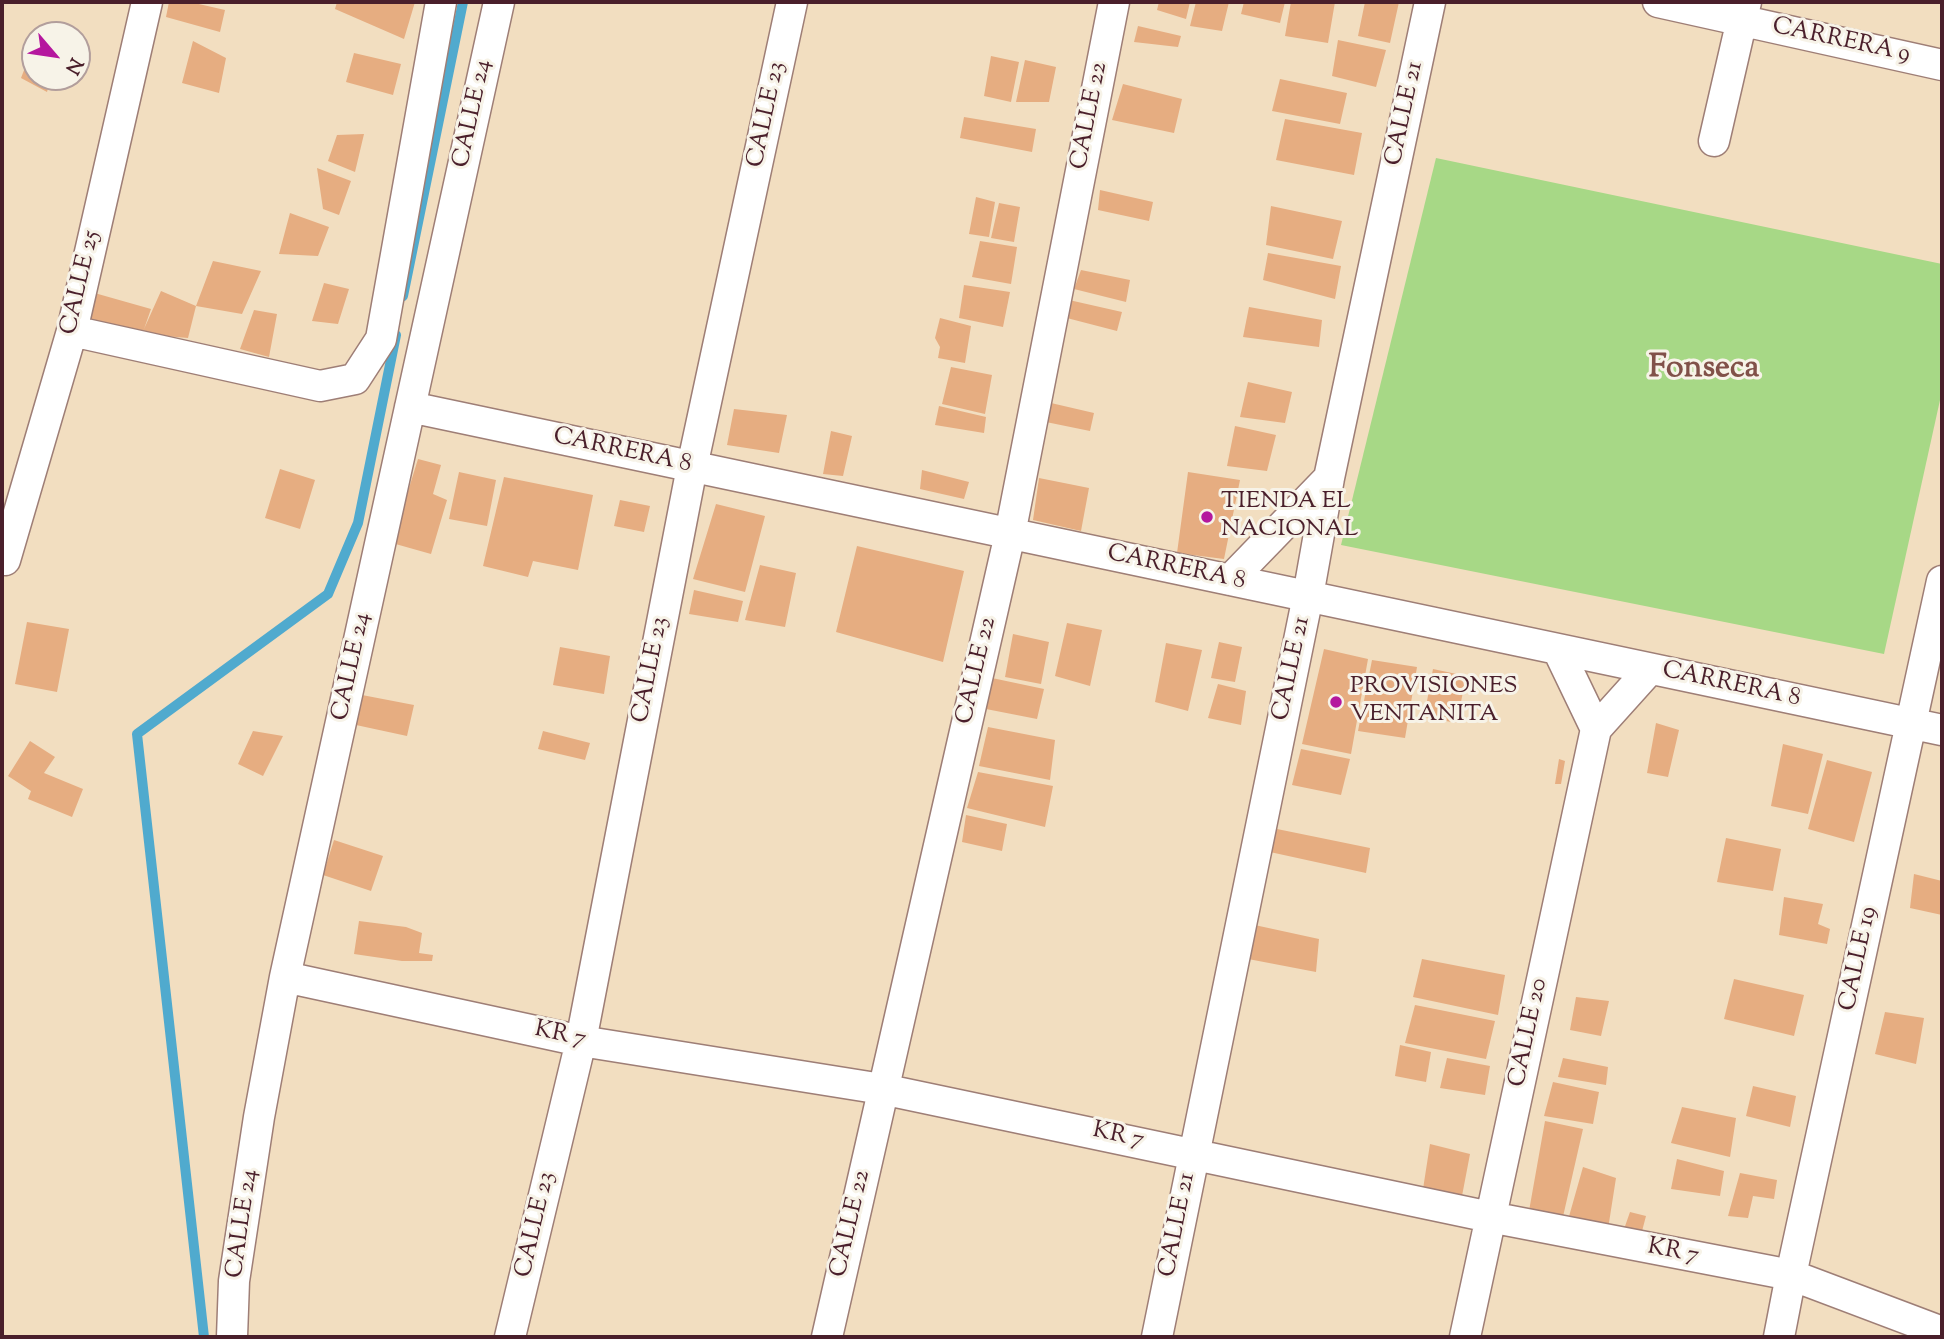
<!DOCTYPE html>
<html>
<head>
<meta charset="utf-8">
<style>
  body { margin:0 }
  #map { position:relative; width:1944px; height:1339px; overflow:hidden; background:#f2dec0; font-family:"Sorts Mill Goudy",serif }
  canvas { display:block }
  .frame { position:absolute; inset:0; border:4px solid #4a1f2b; pointer-events:none }
  .north { position:absolute; left:21px; top:21px; width:70px; height:70px; box-sizing:border-box; background:#f7f3e8; border:2px solid #b29e9c; border-radius:50%; rotate:119deg; font-size:19px; font-weight:700; line-height:28px; text-align:center; color:#4a1f2b }
  .north::after { content:''; display:block; margin:auto; width:24px; height:32px; background:#b5179e; clip-path:polygon(50% 0,100% 100%,50% 72%,0 100%) }
</style>
</head>
<body>
<div id="map">
<canvas width="1944" height="1339"></canvas>
<div class="frame"></div>
<div class="north">N</div>
</div>
<script>
const ctx = document.querySelector('canvas').getContext('2d');
ctx.lineJoin = 'round';
function fillPath(path, color) { ctx.fillStyle = color; ctx.fill(path, 'evenodd'); }
const toPath = rows => new Path2D(rows.map(r => 'M' + r).join(''));
function strokePath(path, color, width, dash) { ctx.strokeStyle = color; ctx.lineWidth = width; ctx.lineCap = dash ? 'butt' : 'round'; ctx.setLineDash(dash || []); ctx.stroke(path); }
function label(font, color, halo, rows, align = 'center') {
  ctx.font = font + ' "Sorts Mill Goudy",serif'; ctx.lineWidth = 6; ctx.setLineDash([]); ctx.textBaseline = 'middle'; ctx.strokeStyle = halo; ctx.fillStyle = color; for (const [text, x, y, turn = 0] of rows) {
    ctx.save(); ctx.translate(x, y); ctx.rotate((+turn || 0) * Math.PI / 180); ctx.textAlign = isNaN(turn) ? turn : align; if (halo) ctx.strokeText(text, 0, 0); ctx.fillText(text, 0, 0); ctx.restore();
  }
}
const green = toPath([
  [1436,158,1942,264,1942,391,1884,654,1341,545]
]);
const stream = toPath([
  [403,296,463,2],
  [204,1337,137,734,328,594,358,523,396,335]
]);
const building = toPath([
  [169,2,190,2,225,10,220,32,166,17],
  [337,2,415,2,404,39,335,9],
  [1159,2,1190,2,1186,19,1157,10],
  [1196,2,1229,2,1222,31,1190,26],
  [1244,2,1285,2,1280,23,1241,14],
  [1291,2,1335,2,1328,43,1285,36],
  [1365,2,1399,2,1390,43,1358,36],
  [1138,26,1181,36,1178,47,1134,42],
  [1338,40,1386,50,1376,87,1332,76],
  [193,41,226,58,219,93,182,83],
  [33,47,35,48,35,77,51,77,47,92,21,78],
  [354,53,401,64,393,95,346,82],
  [991,56,1019,62,1011,102,984,96],
  [1025,60,1056,67,1049,102,1016,102],
  [1280,79,1347,93,1340,124,1272,111],
  [1123,84,1182,99,1174,133,1112,120],
  [964,117,1036,129,1032,152,960,138],
  [1285,119,1362,133,1354,175,1276,160],
  [364,134,355,172,328,161,337,135],
  [317,168,351,181,339,215,323,209],
  [1100,190,1153,202,1149,221,1098,210],
  [976,197,995,202,989,237,969,234],
  [999,203,1020,207,1014,242,991,238],
  [1271,206,1342,221,1333,259,1266,245],
  [290,213,329,227,318,256,279,254],
  [980,241,1017,247,1011,284,972,277],
  [1268,253,1341,266,1335,299,1263,280],
  [213,261,261,271,242,314,196,306],
  [1081,270,1130,280,1126,302,1074,289],
  [324,283,349,289,338,324,312,321],
  [964,285,1010,292,1003,327,959,318],
  [161,291,196,306,188,338,142,334,85,319,91,292,151,309,144,329],
  [1069,300,1122,312,1117,331,1063,317],
  [1249,307,1322,320,1319,347,1243,337],
  [254,310,277,314,269,357,240,349],
  [940,318,971,326,965,363,938,358,940,347,935,338],
  [951,367,992,375,985,414,942,404],
  [1248,382,1292,392,1285,423,1240,417],
  [1051,403,1094,413,1090,431,1046,422],
  [939,406,986,417,984,433,935,425],
  [734,409,787,415,779,453,727,445],
  [1235,426,1276,435,1267,471,1227,466],
  [831,431,852,436,843,476,823,474],
  [418,459,441,465,433,494,447,500,431,554,392,543],
  [280,469,315,480,300,529,265,518],
  [922,470,969,482,964,499,920,489],
  [459,472,496,480,487,526,449,519],
  [1188,472,1240,480,1224,559,1177,553],
  [504,477,593,495,578,570,533,561,528,577,483,566],
  [1039,478,1089,488,1081,531,1033,520],
  [620,500,650,506,644,532,614,526],
  [716,504,765,516,745,592,693,579],
  [857,546,964,571,943,662,836,632],
  [760,565,796,573,785,627,745,620],
  [694,590,743,601,738,622,689,614],
  [27,622,69,629,57,692,15,684],
  [1067,623,1102,630,1090,686,1055,676],
  [1013,634,1049,642,1041,684,1005,677],
  [1219,642,1242,647,1235,682,1211,678],
  [1166,643,1202,650,1188,711,1155,702],
  [560,647,610,656,604,694,553,685],
  [1324,649,1368,659,1351,754,1302,744],
  [1372,660,1417,667,1405,738,1358,731],
  [1433,669,1466,676,1457,723,1424,717],
  [992,678,1044,689,1037,719,986,709],
  [1218,684,1246,691,1241,725,1208,718],
  [362,695,414,705,407,736,356,725],
  [1656,723,1679,730,1668,777,1647,773],
  [988,727,1055,740,1050,780,979,766],
  [253,731,283,736,263,776,238,764],
  [543,731,590,743,585,760,538,749],
  [30,741,55,757,44,773,83,789,72,817,28,799,31,791,8,776],
  [1783,744,1823,754,1808,814,1771,806],
  [1301,749,1350,759,1341,795,1292,785],
  [1559,759,1565,761,1561,784,1555,784],
  [1827,760,1872,772,1854,842,1808,829],
  [978,772,1053,786,1045,827,967,808],
  [966,815,1007,824,1002,851,962,842],
  [1277,829,1370,848,1366,873,1270,852],
  [1726,838,1781,849,1773,891,1717,882],
  [334,840,383,856,371,891,323,875],
  [1914,874,1942,881,1942,915,1910,908],
  [1784,897,1823,904,1818,924,1830,929,1827,944,1779,935],
  [359,921,406,927,422,933,419,953,433,955,432,961,402,961,354,954],
  [1250,924,1319,939,1316,972,1243,958],
  [1422,959,1505,975,1498,1015,1413,997],
  [1734,979,1804,995,1794,1036,1724,1019],
  [1576,997,1609,1001,1601,1036,1570,1030],
  [1415,1005,1495,1021,1486,1059,1405,1043],
  [1885,1012,1924,1018,1916,1064,1875,1054],
  [1400,1045,1431,1052,1426,1082,1395,1076],
  [1447,1058,1490,1066,1485,1095,1440,1088],
  [1563,1058,1608,1067,1606,1085,1558,1077],
  [1553,1082,1599,1092,1593,1124,1544,1116],
  [1753,1086,1796,1096,1790,1127,1746,1116],
  [1682,1107,1736,1118,1730,1157,1671,1143],
  [1545,1121,1583,1129,1562,1221,1529,1211],
  [1430,1144,1470,1154,1462,1196,1423,1189],
  [1677,1159,1724,1171,1720,1196,1671,1189],
  [1583,1167,1616,1178,1608,1229,1568,1220],
  [1740,1173,1777,1180,1774,1199,1753,1196,1748,1218,1728,1216],
  [1630,1212,1646,1216,1641,1235,1623,1232]
]);
const street = toPath([
  [1658,2,1942,65],
  [1714,141,1746,2],
  [72,331,320,386,355,379,381,339,441,2],
  [410,407,1942,730],
  [5,560,72,331,147,2],
  [1230,580,1329,478],
  [1596,729,1650,669],
  [285,977,581,1041,882,1089,1490,1217,1791,1275,1942,1332],
  [232,1337,234,1281,259,1117,285,977,499,2],
  [510,1337,581,1041,692,467,792,2],
  [827,1337,1010,534,1114,2],
  [1157,1337,1308,596,1329,478,1430,2],
  [1465,1337,1596,729,1558,650],
  [1779,1337,1791,1275,1942,581]
]);
const markers = [
  [1207,517,7,"#b5179e"],
  [1336,702,7,"#b5179e"]
];
const streetNames = [
  ["CARRERA 9",1841,42,12],
  ["CALLE 24",474,114,-78],
  ["CALLE 21",1406,114,-78],
  ["CALLE 23",768,115,-78],
  ["CALLE 22",1091,116,-79],
  ["CALLE 25",82,283,-77],
  ["CARRERA 8",622,452,12],
  ["CARRERA 8",1176,569,12],
  ["CALLE 24",353,667,-78],
  ["CALLE 21",1293,669,-78],
  ["CALLE 23",652,670,-79],
  ["CALLE 22",978,671,-77],
  ["CARRERA 8",1731,686,12],
  ["CALLE 19",1860,959,-78],
  ["CALLE 20",1530,1033,-78],
  ["KR 7",560,1036,12],
  ["KR 7",1118,1137,12],
  ["CALLE 24",244,1224,-82],
  ["CALLE 22",852,1224,-77],
  ["CALLE 23",537,1225,-77],
  ["CALLE 21",1179,1225,-79],
  ["KR 7",1673,1253,11]
];
const poiNames = [
  ["TIENDA EL",1221,503],
  ["NACIONAL",1221,531],
  ["PROVISIONES",1350,688],
  ["VENTANITA",1350,716]
];
const districtNames = [
  ["Fonseca",1704,371]
];
fillPath(green, '#a7d886');
strokePath(stream, '#50aace', 10);
fillPath(building, '#e6ad81');
strokePath(street, '#9e7e76', 33);
strokePath(street, '#fff', 30);
for (const [x, y, r, color] of markers) { const dot = new Path2D(); dot.arc(x, y, r, 0, 2 * Math.PI); ctx.fillStyle = color; ctx.fill(dot); strokePath(dot, '#f7f3e8', 2.5); }
label('24px', '#4a1f2b', '#f7f3e8', streetNames);
label('24px', '#4a1f2b', '#f7f3e8', poiNames, 'left');
label('bold 32px', '#815149', '#f7f3e8', districtNames);
</script>
</body>
</html>
